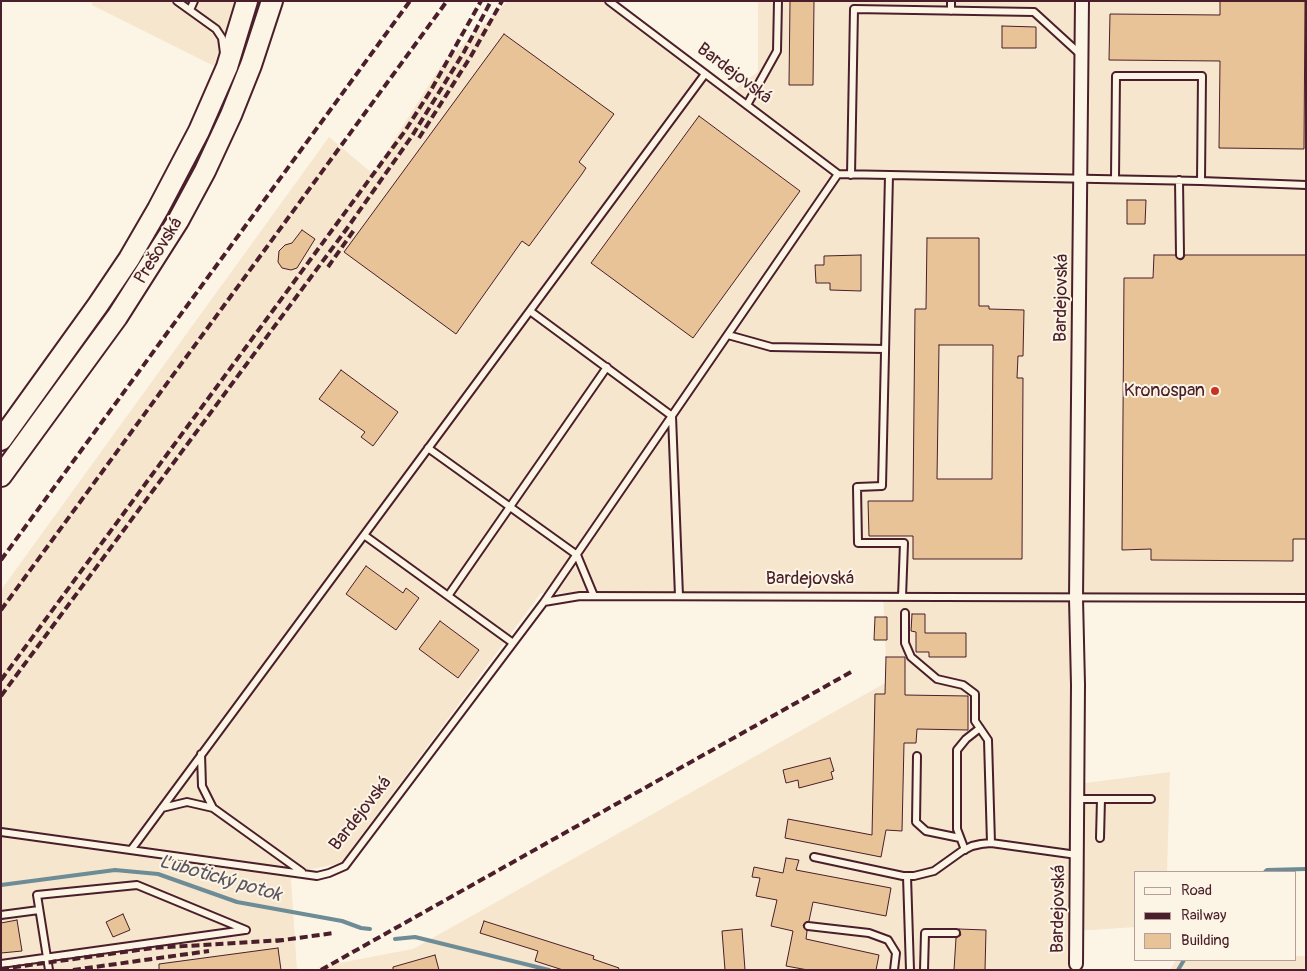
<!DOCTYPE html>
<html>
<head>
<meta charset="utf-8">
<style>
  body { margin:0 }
  #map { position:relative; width:1307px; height:971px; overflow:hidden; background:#fcf5e5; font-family:Pangolin,sans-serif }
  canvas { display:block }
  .frame { position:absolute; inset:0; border:2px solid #4a1f2b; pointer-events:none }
  .legend { position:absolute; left:1134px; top:871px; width:162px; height:90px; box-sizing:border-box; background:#fcf5e5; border:1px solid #b59f9b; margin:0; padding:6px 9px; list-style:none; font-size:15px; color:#4a1f2b }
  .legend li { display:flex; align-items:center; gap:10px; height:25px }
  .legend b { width:25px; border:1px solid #b59f9b }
</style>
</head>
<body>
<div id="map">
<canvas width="1307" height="971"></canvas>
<div class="frame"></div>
<ul class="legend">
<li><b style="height:6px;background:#fcf5e5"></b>Road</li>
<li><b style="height:6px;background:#4a1f2b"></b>Railway</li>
<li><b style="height:14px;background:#e8c398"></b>Building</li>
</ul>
</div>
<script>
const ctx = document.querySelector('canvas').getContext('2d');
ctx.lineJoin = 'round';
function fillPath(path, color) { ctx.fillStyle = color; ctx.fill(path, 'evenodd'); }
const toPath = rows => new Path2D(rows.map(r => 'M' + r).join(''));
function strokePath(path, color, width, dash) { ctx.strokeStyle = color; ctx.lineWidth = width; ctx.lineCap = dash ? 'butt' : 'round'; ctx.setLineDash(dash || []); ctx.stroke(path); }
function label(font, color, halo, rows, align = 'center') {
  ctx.font = font + ' Pangolin,sans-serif'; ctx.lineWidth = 4; ctx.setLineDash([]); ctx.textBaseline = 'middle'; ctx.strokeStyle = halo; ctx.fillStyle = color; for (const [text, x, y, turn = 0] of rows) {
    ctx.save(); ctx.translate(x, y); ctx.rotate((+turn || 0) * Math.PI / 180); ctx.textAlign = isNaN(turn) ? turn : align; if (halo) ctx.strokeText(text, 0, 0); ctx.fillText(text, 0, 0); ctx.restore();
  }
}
const built = toPath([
  [92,1,235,1,216,67,92,5],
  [508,1,617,1,735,89,758,72,758,1,1306,1,1306,601,1081,598,1078,784,1170,772,1167,872,1136,872,1136,927,1076,931,1075,970,319,970,318,967,413,949,887,682,883,592,541,593,341,863,308,870,291,879,297,970,1,970,1,590,329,137,373,174,440,67],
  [1296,956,1306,956,1306,970,1170,970,1176,960,1296,960]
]);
const stream = toPath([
  [1265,872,1267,870,1306,869],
  [1,885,115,870,158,874,237,902,342,921,361,928,370,929],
  [395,939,415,937,549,970],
  [1178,970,1184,960]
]);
const building = toPath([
  [790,1,814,1,813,85,789,85,790,1],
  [1220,1,1305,1,1304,149,1219,148,1220,61,1109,60,1110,14,1220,15,1220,1],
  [1002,26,1036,27,1036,48,1002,48,1002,26],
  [504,34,614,114,579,162,586,168,582,174,529,246,522,241,456,334,344,252,504,34],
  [699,116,800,191,693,338,591,263,699,116],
  [1127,200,1146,200,1145,224,1127,224,1127,200],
  [302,230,315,239,297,268,291,270,282,268,278,262,279,251,285,245,292,243,302,230],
  [927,238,979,238,979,306,989,306,989,309,1024,310,1023,356,1018,356,1017,378,1023,378,1022,559,913,559,913,536,869,536,868,501,913,501,915,309,926,309,927,238],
  [939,345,993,345,992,479,937,479,939,345],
  [861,255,861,291,830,290,830,283,816,283,815,265,824,265,824,256,861,255],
  [1154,255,1175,255,1180,260,1183,259,1185,255,1306,255,1306,539,1293,539,1293,561,1151,560,1151,549,1122,550,1124,278,1153,278,1154,255],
  [341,370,398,412,373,446,361,437,365,432,319,399,341,370],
  [366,566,403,593,406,588,419,598,396,630,346,594,366,566],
  [912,614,925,614,925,633,966,633,966,657,929,657,929,652,916,652,916,632,911,631,912,614],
  [875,617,887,617,887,640,874,640,875,617],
  [440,621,479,650,458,678,419,649,440,621],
  [886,657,905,657,905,695,968,696,968,730,917,729,916,743,904,743,902,831,886,830,881,857,785,838,788,819,872,835,875,694,885,694,886,657],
  [830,758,834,771,831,772,833,779,799,788,798,780,786,783,783,770,830,758],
  [786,858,799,860,796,870,891,888,886,916,813,902,809,921,806,922,803,925,804,928,807,931,806,939,879,955,876,970,808,970,786,966,793,931,771,926,777,900,756,896,760,878,752,877,754,867,783,873,786,858],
  [123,914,130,930,113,937,106,922,123,914],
  [17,920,22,951,1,953,1,923,17,920],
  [484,921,594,956,593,959,619,968,618,970,563,970,535,961,538,951,480,933,484,921],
  [742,929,745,970,725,970,722,931,742,929],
  [959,929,986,930,985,970,954,970,956,938,961,935,959,929],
  [278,948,281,970,159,970,159,964,278,948],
  [435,955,439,970,393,970,393,967,435,955]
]);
const service = toPath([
  [177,1,216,29,222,38,224,53],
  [609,1,838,174,1201,181,1306,185],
  [190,10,194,1],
  [951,11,951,1],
  [747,105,777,51,778,1],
  [851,175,854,9,1034,12,1080,54],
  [889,175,882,486,857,487,858,543,904,543,902,597],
  [1115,179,1116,76,1202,76,1201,181],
  [1179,180,1180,255],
  [530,311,672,416,679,596],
  [728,335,771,347,885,349],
  [428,448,577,555,594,596],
  [364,535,513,643],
  [448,596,607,367],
  [544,602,838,174],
  [905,613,905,643,911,657,937,679,963,685,975,694,975,721,988,740,991,843],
  [201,754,202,786,213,808,302,872],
  [917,756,916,822,926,831,960,838],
  [1077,799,1151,799],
  [162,808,187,802,213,808],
  [1,832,317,876,329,873,345,866,544,602,580,596,1306,598],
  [1100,838,1101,799],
  [131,850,705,74],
  [965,850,957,829,957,750,966,739,980,728],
  [814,857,903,876,914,876,934,871,962,851,972,846,981,844,991,843,1077,855],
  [907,876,910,970],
  [1,915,39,910],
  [808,926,869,933,888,940,896,953,894,970],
  [1,964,245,930],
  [49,970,37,895,137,885,246,930],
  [924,970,925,933,956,933]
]);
const minor = toPath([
  [1076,964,1078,685,1076,598,1082,1]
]);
const primary = toPath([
  [1,440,98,305,129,259,158,209,199,131,227,67,247,1],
  [1,476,117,317,178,221,205,171,231,115,251,65,272,1]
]);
const rail = toPath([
  [419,138,471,56,502,1],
  [328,267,354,230],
  [1,560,410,1],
  [1,610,447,1],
  [1,680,405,131,431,90,481,1],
  [1,696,348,227,412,136,464,52,491,1],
  [276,941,334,933],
  [1,969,153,948,283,940],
  [73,970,209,951],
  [321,970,851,672]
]);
const markers = [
  [1215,391,5,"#c8321e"]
];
const streetNames = [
  ["Bardejovská",734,74,37],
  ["Prešovská",159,251,-58],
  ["Bardejovská",1062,298,-89],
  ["Bardejovská",810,579],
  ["Bardejovská",361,814,-52],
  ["Bardejovská",1059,909,-89]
];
const poiNames = [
  ["Kronospan",1205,391]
];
const waterNames = [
  ["Ľubotický potok",220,879,16]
];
fillPath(built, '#f6e6ce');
strokePath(stream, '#6d8c96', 4);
fillPath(building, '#e8c398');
strokePath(building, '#4a1f2b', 1);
strokePath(service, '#4a1f2b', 10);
strokePath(minor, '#4a1f2b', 16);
strokePath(primary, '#4a1f2b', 24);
strokePath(service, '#fcf5e5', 6);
strokePath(minor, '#fcf5e5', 12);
strokePath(primary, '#fcf5e5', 20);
strokePath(rail, '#4a1f2b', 4, [8, 4]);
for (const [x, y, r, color] of markers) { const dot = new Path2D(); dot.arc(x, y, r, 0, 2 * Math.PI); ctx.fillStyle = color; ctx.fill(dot); strokePath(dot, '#fcf5e5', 2); }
label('18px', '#4a1f2b', '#fcf5e5', streetNames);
label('18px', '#4a1f2b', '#fcf5e5', poiNames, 'right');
label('italic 19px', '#5b5561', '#fcf5e5', waterNames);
</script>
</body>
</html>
